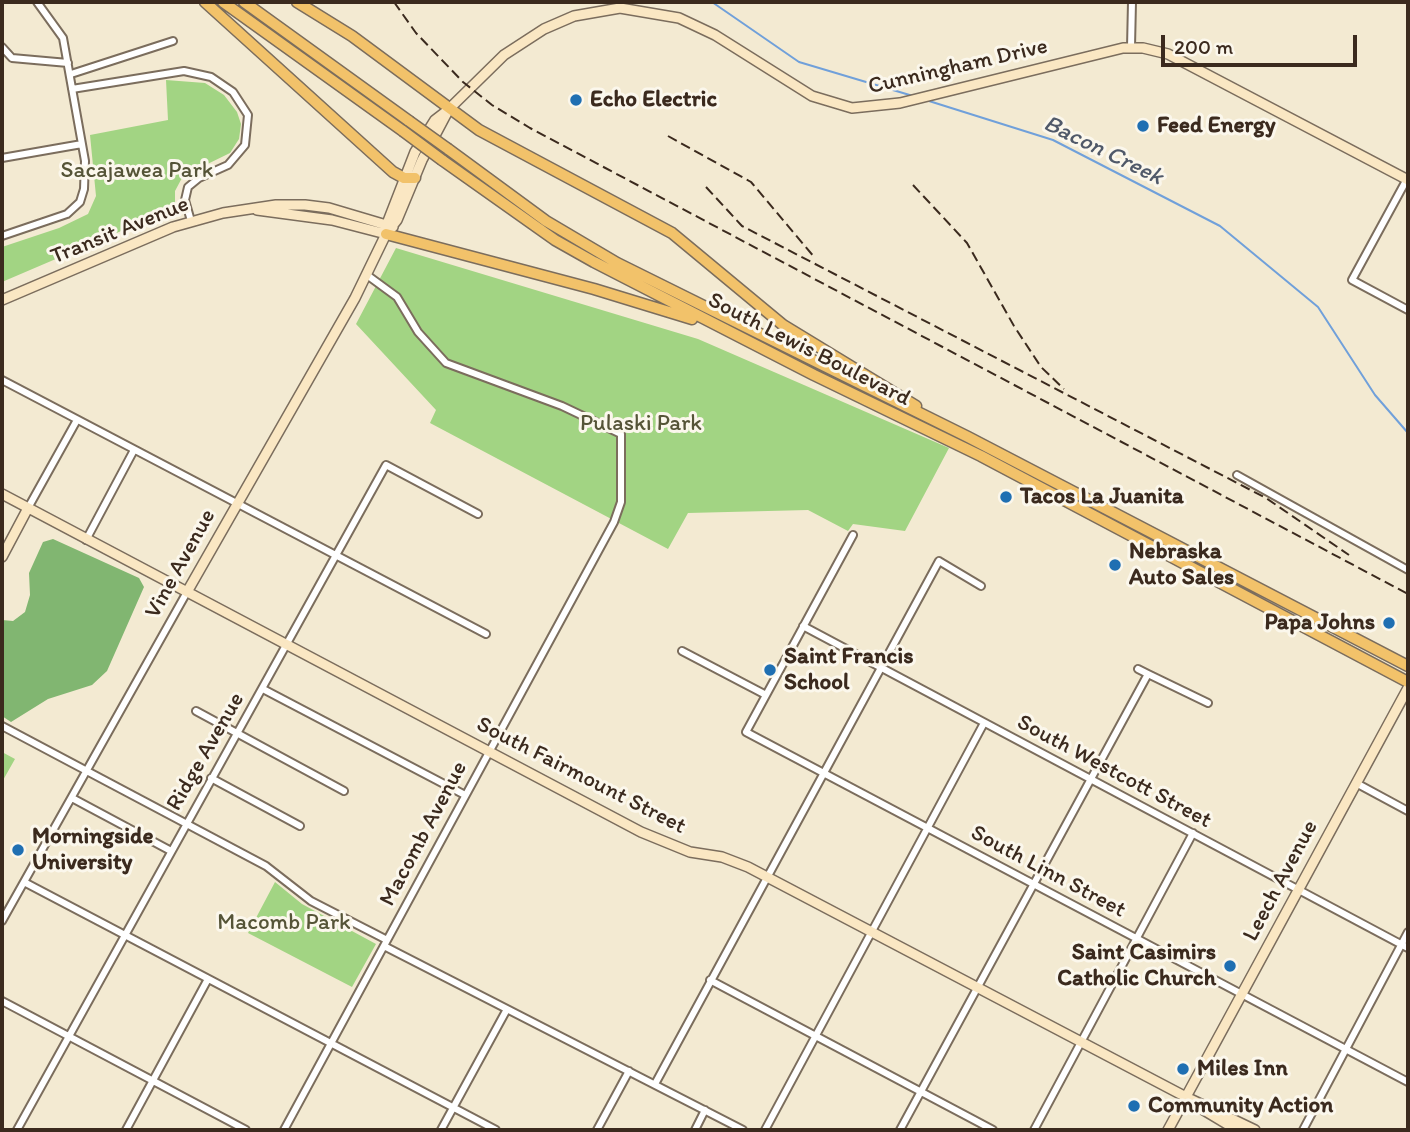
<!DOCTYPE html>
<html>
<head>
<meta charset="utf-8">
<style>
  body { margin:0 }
  #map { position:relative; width:1410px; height:1132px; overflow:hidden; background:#f3ead2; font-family:Itim,sans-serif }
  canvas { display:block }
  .frame { position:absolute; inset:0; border:4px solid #3b2a1e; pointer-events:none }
  .scale { position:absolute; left:1161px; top:35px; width:196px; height:32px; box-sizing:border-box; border:4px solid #3b2a1e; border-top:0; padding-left:9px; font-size:21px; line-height:24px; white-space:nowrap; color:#3b2a1e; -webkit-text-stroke:5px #fbf7ec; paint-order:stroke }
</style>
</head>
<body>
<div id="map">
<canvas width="1410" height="1132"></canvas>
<div class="frame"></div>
<div class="scale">200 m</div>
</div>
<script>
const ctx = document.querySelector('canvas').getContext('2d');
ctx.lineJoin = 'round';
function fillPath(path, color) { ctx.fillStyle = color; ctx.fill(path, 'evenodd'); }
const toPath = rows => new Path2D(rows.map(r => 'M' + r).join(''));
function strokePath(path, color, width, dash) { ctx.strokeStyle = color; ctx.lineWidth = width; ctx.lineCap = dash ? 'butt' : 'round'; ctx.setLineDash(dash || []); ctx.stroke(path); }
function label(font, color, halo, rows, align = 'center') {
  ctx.font = font + ' Itim,sans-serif'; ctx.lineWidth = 6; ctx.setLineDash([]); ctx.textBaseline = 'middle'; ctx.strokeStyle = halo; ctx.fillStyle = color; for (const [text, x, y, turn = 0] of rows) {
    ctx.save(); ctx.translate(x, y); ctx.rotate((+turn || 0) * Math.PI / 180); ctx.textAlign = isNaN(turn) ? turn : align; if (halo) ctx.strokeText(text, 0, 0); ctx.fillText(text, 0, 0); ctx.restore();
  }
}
const green = toPath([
  [166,80,205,83,224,95,237,112,241,124,239,139,230,153,183,176,175,191,175,208,2,282,2,247,59,228,88,214,96,196,90,135,168,120],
  [396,248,698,339,949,448,905,531,853,524,848,531,808,510,688,513,668,549,430,423,436,410,356,324],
  [2,752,15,759,2,782],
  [275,882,302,904,376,944,352,987,248,933]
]);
const forest = toPath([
  [53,539,139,578,144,587,107,671,92,685,48,699,11,722,2,716,2,620,13,621,25,612,30,595,29,573,43,542]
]);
const stream = toPath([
  [712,2,799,62,913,96],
  [929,101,1053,140,1220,226,1318,307,1375,395,1408,433]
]);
const street = toPath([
  [2,47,12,58,68,63],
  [1131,47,1132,2],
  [71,74,173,41],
  [72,89,184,71,211,77,233,92,248,115,245,145,228,165,199,178,188,187,185,200,191,221],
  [2,158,82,144],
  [1407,179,1352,280,1408,310],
  [2,236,67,214,80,202,84,189,85,161,63,38,37,2],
  [2,380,486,634],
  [1237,475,1408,570],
  [28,508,77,420],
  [853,535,746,732,1408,1082],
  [86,540,134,450],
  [803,626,1408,948],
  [682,651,766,695],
  [1138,669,1148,674],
  [263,689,465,795],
  [196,711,344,791],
  [2,726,266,866,311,901,387,940],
  [211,778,300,826],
  [1356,783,1408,811],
  [72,798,171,851],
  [24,882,496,1130],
  [2,921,187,592],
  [384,946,743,1130],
  [710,980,993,1130],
  [2,1001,246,1130],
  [655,1084,939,561,981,586],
  [17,1130,386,465,478,514],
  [126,1130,208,979],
  [284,1130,614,522,621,502,621,434,562,406,446,363,418,332,397,297,367,275],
  [441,1130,506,1011],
  [597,1130,629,1071],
  [695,1130,705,1110],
  [765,1130,984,723],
  [900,1130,1148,674,1208,703],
  [1034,1130,1193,833],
  [1303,1130,1408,932]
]);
const secondary = toPath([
  [257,210,332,220,386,234],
  [385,229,415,152,435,120,448,110],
  [2,300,173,227,223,213,276,205,305,205,329,208,393,227],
  [2,494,641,832,690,852,722,857,748,867,1186,1097,1255,1130],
  [2,557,28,508],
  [187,592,355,298,386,234,397,220,422,160,449,109,504,55,544,29,574,16,620,8,679,18,715,35,812,96,852,108,900,103,1123,48,1143,48,1168,54,1408,180],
  [1192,1103,1237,1130],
  [1168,1130,1408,688]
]);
const primary = toPath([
  [205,2,393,172,404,178,415,178],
  [223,2,403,131],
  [244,2,409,121],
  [297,2,352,36,479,130,672,233,783,325,916,406],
  [448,149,546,221,617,263,968,437,1408,666],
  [442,160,555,240,594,262,814,375,981,456,1408,682],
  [386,234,594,289,692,319]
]);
const rail = toPath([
  [394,2,416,33,463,82,492,105,530,128,1408,594],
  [668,136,751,182,815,258],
  [913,185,967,243,1014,326,1041,367,1064,389],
  [706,187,742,226,1266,498,1349,555]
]);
const primaryBridge = toPath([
  [409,121,448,149],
  [403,131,442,160]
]);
const markers = [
  [576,100,7,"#1f6fb2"],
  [1143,126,7,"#1f6fb2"],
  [1006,497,7,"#1f6fb2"],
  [1115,565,7,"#1f6fb2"],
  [1389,623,7,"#1f6fb2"],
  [770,670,7,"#1f6fb2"],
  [18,850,7,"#1f6fb2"],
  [1230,966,7,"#1f6fb2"],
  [1183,1069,7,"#1f6fb2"],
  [1134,1106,7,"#1f6fb2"]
];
const streetNames = [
  ["Cunningham Drive",958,67,-13],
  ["Transit Avenue",120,231,-22],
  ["South Lewis Boulevard",809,350,27],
  ["Vine Avenue",181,564,-61],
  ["Ridge Avenue",206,752,-60],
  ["South Westcott Street",1114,772,28],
  ["South Fairmount Street",581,776,27],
  ["Macomb Avenue",424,834,-62],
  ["South Linn Street",1048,872,28],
  ["Leech Avenue",1281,881,-62]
];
const poiNames = [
  ["Echo Electric",590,100],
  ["Feed Energy",1157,126],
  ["Tacos La Juanita",1020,497],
  ["Nebraska",1129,552],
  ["Auto Sales",1129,578],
  ["Papa Johns",1375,623,"right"],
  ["Saint Francis",784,657],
  ["School",784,683],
  ["Morningside",32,837],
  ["University",32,863],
  ["Saint Casimirs",1216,953,"right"],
  ["Catholic Church",1216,979,"right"],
  ["Miles Inn",1197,1069],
  ["Community Action",1148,1106]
];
const parkNames = [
  ["Sacajawea Park",137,171],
  ["Pulaski Park",641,424],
  ["Macomb Park",284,923]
];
const waterNames = [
  ["Bacon Creek",1103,151,26]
];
fillPath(green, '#a2d483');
fillPath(forest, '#81b671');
strokePath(stream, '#70a0da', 2);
strokePath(street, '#7b6d5d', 10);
strokePath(secondary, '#7b6d5d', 12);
strokePath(primary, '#7b6d5d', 13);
strokePath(street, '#fff', 6);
strokePath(secondary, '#fae7c3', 9);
strokePath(primary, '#f2c26a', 10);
strokePath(rail, '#3b2a1e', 2, [10, 5]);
strokePath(primaryBridge, '#7b6d5d', 13, []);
strokePath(primaryBridge, '#f2c26a', 10);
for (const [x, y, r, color] of markers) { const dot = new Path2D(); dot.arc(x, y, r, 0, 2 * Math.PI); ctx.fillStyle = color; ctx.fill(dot); strokePath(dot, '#fbf7ec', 2.5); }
label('23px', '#3b2a1e', '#fbf7ec', streetNames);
label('bold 23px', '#3b2a1e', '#fbf7ec', poiNames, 'left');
label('23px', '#555437', '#fbf7ec', parkNames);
label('italic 24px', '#505969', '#fbf7ec', waterNames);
</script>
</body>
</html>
